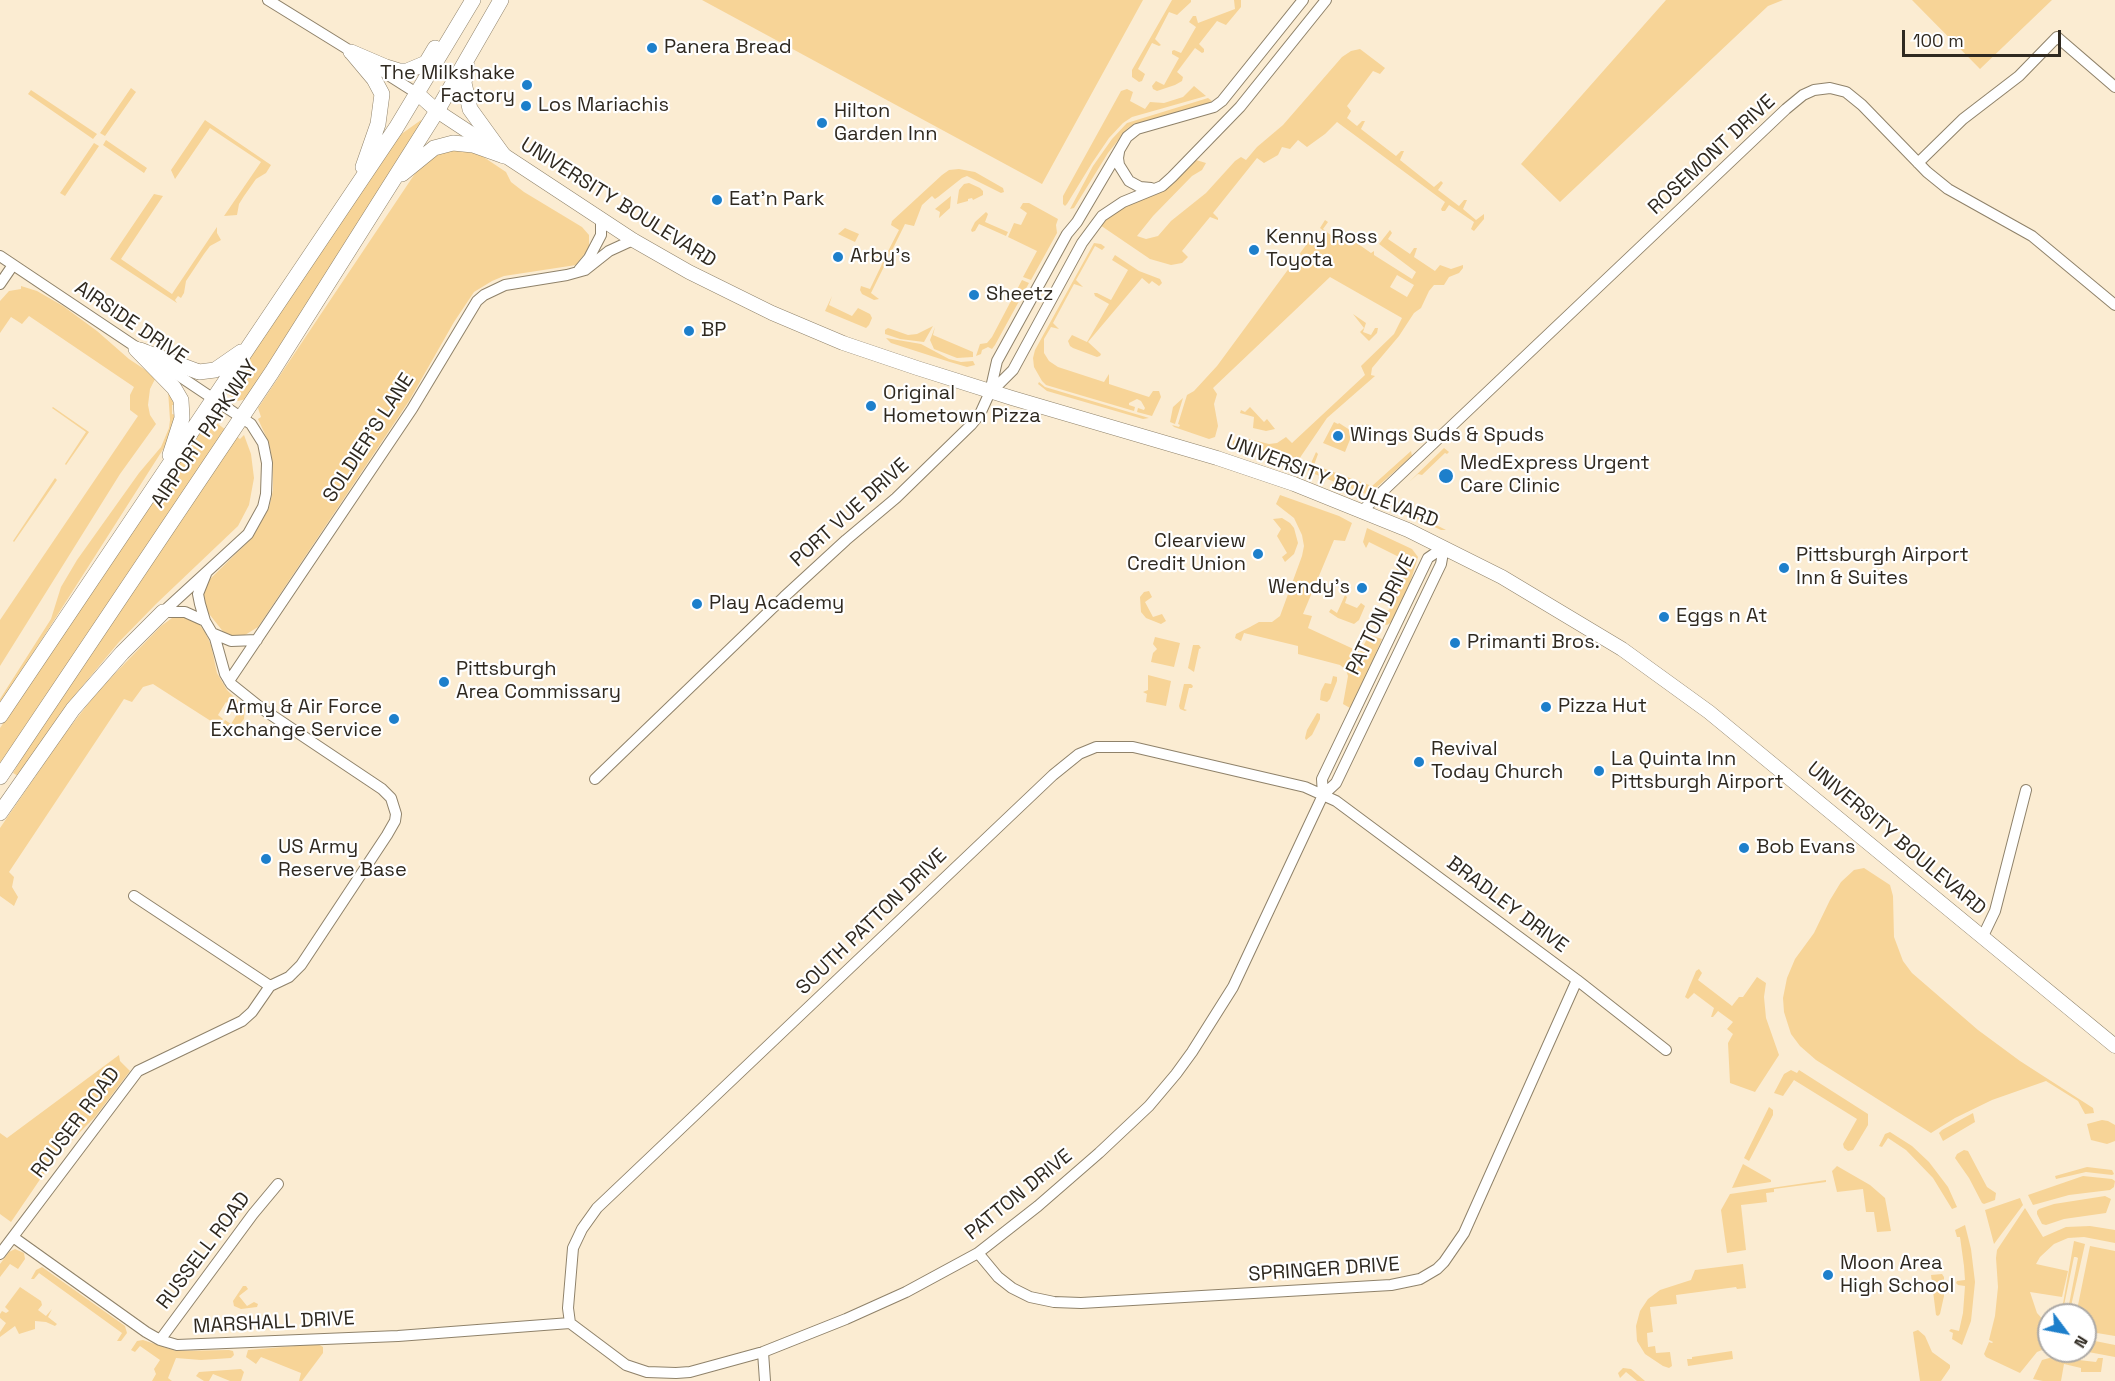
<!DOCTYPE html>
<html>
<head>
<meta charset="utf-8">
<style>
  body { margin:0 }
  #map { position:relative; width:2115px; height:1381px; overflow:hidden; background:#fbecd2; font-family:"Space Grotesk",sans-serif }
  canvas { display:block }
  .north { position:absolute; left:2037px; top:1303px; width:60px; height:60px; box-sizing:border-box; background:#fff; border:2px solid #aca9a6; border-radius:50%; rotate:122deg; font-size:16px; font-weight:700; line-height:24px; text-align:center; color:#2f2920 }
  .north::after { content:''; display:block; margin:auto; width:21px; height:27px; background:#1d7fcb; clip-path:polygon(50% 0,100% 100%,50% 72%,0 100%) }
  .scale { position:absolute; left:1902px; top:30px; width:159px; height:27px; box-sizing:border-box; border:3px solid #2f2920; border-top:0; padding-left:8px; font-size:18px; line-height:21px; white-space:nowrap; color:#2f2920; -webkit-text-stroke:4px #fff; paint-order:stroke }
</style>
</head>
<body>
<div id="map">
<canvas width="2115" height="1381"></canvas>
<div class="north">N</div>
<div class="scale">100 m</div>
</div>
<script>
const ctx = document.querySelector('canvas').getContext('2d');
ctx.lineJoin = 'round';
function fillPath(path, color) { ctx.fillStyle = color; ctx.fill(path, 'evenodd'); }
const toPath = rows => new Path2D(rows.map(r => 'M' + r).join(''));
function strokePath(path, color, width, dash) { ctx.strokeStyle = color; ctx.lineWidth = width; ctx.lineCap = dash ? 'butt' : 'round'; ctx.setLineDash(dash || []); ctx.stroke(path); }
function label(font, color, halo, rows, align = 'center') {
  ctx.font = font + ' "Space Grotesk",sans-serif'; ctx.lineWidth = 4.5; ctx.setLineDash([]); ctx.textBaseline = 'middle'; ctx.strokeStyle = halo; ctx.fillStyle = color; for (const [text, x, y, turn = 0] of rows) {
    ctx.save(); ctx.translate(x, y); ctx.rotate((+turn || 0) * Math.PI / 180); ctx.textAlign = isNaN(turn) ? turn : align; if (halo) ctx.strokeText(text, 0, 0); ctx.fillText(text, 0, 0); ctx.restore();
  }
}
const green = toPath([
  [702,0,1143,0,1042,184],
  [1172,0,1191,0,1191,2,1177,15,1169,12,1155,39,1161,45,1159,46,1152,43,1138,69,1145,74,1142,81,1139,82,1132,77,1132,70],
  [1234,0,1241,0,1241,7,1226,25,1217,21,1199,44,1204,49,1204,52,1202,53,1195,48,1177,72,1183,77,1182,81,1175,85,1157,91,1153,89,1152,86,1156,81,1164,85,1179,58,1172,54,1172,51,1174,50,1181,53,1196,27,1189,22,1193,16,1196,16,1198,23,1235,9],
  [1666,0,1783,0,1768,6,1560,202,1521,164],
  [1912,0,2052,0,1980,69],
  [1360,49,1385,68,1380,74,1373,71,1347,106,1351,111,1347,118,1357,126,1362,121,1365,121,1361,129,1396,156,1401,151,1404,151,1400,160,1434,187,1441,181,1443,183,1438,190,1459,206,1464,200,1467,200,1463,209,1476,220,1484,214,1484,219,1474,231,1471,229,1474,222,1449,205,1445,211,1442,211,1441,209,1445,202,1337,122,1325,134,1307,147,1298,140,1290,149,1282,147,1278,155,1264,163,1257,158,1213,213,1218,218,1218,220,1210,217,1182,251,1188,257,1182,263,1171,265,1150,259,1100,225,1111,213,1168,188,1196,160,1206,163,1202,170,1192,176,1153,216,1137,236,1146,239,1158,236,1171,221,1206,193,1235,161,1241,157,1246,160,1257,147,1283,125,1342,57,1351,51],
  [1194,86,1206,96,1132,117,1123,123,1109,138,1092,163,1067,204,1065,206,1063,204,1063,196,1121,91,1127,89,1133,92,1130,101,1145,109,1150,102,1164,103,1183,97],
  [131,88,136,92,105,136,100,133],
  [31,90,97,134,93,139,28,94],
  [1208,98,1212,101,1207,104,1137,124,1128,128,1108,153,1074,208,1070,209,1093,166,1112,139,1127,123],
  [205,120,271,165,266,173,256,179,244,196,239,204,237,215,224,216,261,162,210,128,175,179,171,170],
  [421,120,422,122,246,399,238,401,226,393,400,135],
  [106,140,147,168,144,173,103,145],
  [94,143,99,146,65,196,60,193],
  [453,147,479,154,506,172,511,182,524,192,582,227,589,235,589,248,576,265,504,276,492,281,474,292,454,322,409,401,258,627,245,635,231,636,225,634,206,610,203,594,208,581,252,538,269,508,273,490,273,465,269,443,258,419,261,417,258,408,414,175,424,161],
  [959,169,975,172,1003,188,1004,192,1001,193,967,176,962,178,938,197,935,199,932,196,922,205,914,226,905,224,871,293,879,299,874,300,862,294,860,290,861,286,870,289,883,262,876,256,878,254,885,257,899,230,891,225,892,221,942,175,949,170],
  [964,184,969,183,980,188,983,191,983,195,973,200,972,198,968,199,968,201,957,204,959,190],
  [154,194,163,196,121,259,172,294,217,227,217,233,221,240,210,246,204,254,186,281,184,293,181,298,178,296,175,300,177,303,110,259],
  [951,196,950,208,939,218,940,212,935,209],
  [1023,203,1029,203,1058,219,1056,225,1057,233,1031,280,1023,277,1037,251,1008,237,1014,223,1021,225,1027,213,1020,208],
  [986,212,988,214,985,222,1008,232,1006,236,979,224,975,231,972,232,971,230,975,222],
  [1325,220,1328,222,1323,229,1337,240,1344,234,1371,253,1374,251,1374,255,1412,279,1416,272,1379,244,1390,230,1392,233,1388,239,1410,254,1414,248,1417,248,1414,257,1435,271,1440,265,1451,269,1463,265,1463,268,1459,273,1449,277,1444,285,1434,285,1429,291,1421,308,1414,313,1399,336,1372,368,1371,375,1375,376,1327,418,1295,465,1293,466,1236,448,1233,445,1233,441,1241,437,1269,444,1277,443,1286,437,1292,443,1365,375,1361,366,1394,334,1402,318,1330,277,1213,388,1217,394,1214,404,1218,426,1215,437,1209,439,1174,427,1172,425,1179,427,1180,425,1178,424,1187,395,1194,391,1217,366,1312,237,1315,236,1321,240,1322,239,1326,233,1320,228],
  [1397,275,1414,285,1407,297,1390,287],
  [845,228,859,234,855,242,838,234],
  [1094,243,1101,244,1105,247,1102,250,1095,246,1076,280,1083,287,1074,284,1053,323,1059,329,1051,327,1044,339,1044,353,1049,361,1058,367,1104,382,1109,374,1109,384,1149,397,1153,391,1159,391,1161,397,1152,416,1137,412,1138,408,1144,410,1145,408,1141,401,1137,399,1129,403,1129,405,1135,407,1134,411,1046,385,1042,381,1034,367,1033,358,1035,350],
  [1115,255,1139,271,1160,279,1162,283,1159,286,1152,281,1149,284,1142,278,1088,342,1101,354,1100,356,1097,357,1073,348,1070,346,1068,341,1072,335,1087,342,1109,304,1095,296,1094,293,1097,293,1111,300,1128,270,1112,260],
  [1022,280,1029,283,995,345,992,349,988,347,982,350,981,354,976,356,980,344,987,343,992,337],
  [21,286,37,291,63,306,97,331,129,359,156,377,150,389,148,405,150,415,156,424,120,474,0,666,0,620,138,416,130,410,130,395,134,387,29,316,22,324,11,317,0,333,0,301,9,291,21,289],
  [832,296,829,305,852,316,858,308,870,314,872,318,869,325,866,328,825,311],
  [1353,314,1366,323,1363,332,1371,335,1375,328,1378,328,1377,333,1369,341,1360,332,1364,328],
  [933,326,924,342,900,339,885,334,885,330,888,328,908,335,917,334],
  [935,327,933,335,973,352,973,357,957,358,934,349,930,340],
  [886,338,921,344,949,359,961,362,973,361,975,365,967,367,950,362,891,343],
  [1039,382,1045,387,1149,418,1143,419,1047,391,1038,384],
  [168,390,175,405,172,405,172,414,176,415,169,440,0,705,0,699,51,619,61,587,77,560,139,473,161,447,169,428,170,420],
  [1183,398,1175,424,1170,422,1173,407],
  [53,407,89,432,66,465,65,464,86,432,52,408],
  [1250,407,1264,422,1267,419,1275,429,1266,431,1253,428,1254,417,1240,413,1241,410,1245,412],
  [1334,422,1338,424,1339,423,1353,432,1345,452,1323,443],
  [218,424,226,430,0,765,0,728,199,433,206,426,208,428],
  [244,435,251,454,254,478,249,505,238,526,156,604,119,642,75,695,18,776,13,773,27,749,237,437,240,439],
  [1444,448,1449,452,1447,454,1445,453,1422,475,1418,474,1409,482],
  [1411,451,1412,456,1368,495,1312,473,1308,470,1316,452,1318,454,1314,465,1372,486],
  [55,478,57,480,14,542,13,541],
  [1280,495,1339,516,1352,523,1345,541,1334,540,1303,614,1312,616,1308,628,1360,652,1367,639,1363,636,1364,633,1382,639,1353,706,1350,708,1343,704,1348,676,1346,670,1340,665,1298,654,1298,646,1244,633,1241,641,1235,638,1236,634,1250,627,1259,622,1272,622,1280,616,1302,556,1304,546,1302,535,1294,518,1276,504],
  [1389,501,1391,502,1446,530,1441,530,1399,511,1391,506],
  [1282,518,1290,523,1294,528,1298,543,1294,554,1285,562,1282,557,1287,553,1277,536,1281,529,1273,519],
  [1367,528,1412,549,1418,557,1410,583,1393,621,1387,625,1380,623,1376,617,1389,610,1405,574,1396,573,1399,557,1369,542,1366,548,1363,542],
  [1149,591,1152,597,1145,602,1153,617,1162,614,1166,621,1161,624,1146,618,1141,612,1140,597,1144,592],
  [1345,595,1347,597,1345,603,1357,608,1361,603,1365,606,1359,620,1354,624,1338,618,1329,612,1331,609,1337,613],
  [182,616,199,624,205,632,211,645,217,673,227,690,245,708,244,719,235,730,226,730,221,728,225,720,231,724,239,711,226,702,218,715,223,719,217,725,153,684,143,687,132,702,124,699,9,872,14,877,12,887,18,897,14,906,0,896,0,828,63,736,99,690,161,626,172,618],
  [1155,637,1180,643,1174,667,1151,662,1153,653,1157,649,1153,644],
  [1193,645,1199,645,1201,648,1199,649,1194,672,1188,668],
  [1148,675,1171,681,1166,706,1146,702,1147,694,1143,692,1148,690],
  [1333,676,1337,677,1337,681,1330,699,1327,702,1320,700,1321,691,1325,683,1331,684],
  [1184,684,1191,684,1193,686,1192,688,1189,688,1184,709,1187,710,1185,711,1180,709,1179,706],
  [1317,713,1320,714,1320,719,1312,735,1306,740,1305,738,1307,730],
  [1864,868,1890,885,1893,896,1894,937,1903,961,1912,973,1978,1030,2020,1061,2093,1108,2094,1113,2085,1114,2078,1101,2046,1081,1992,1100,1955,1118,1931,1133,1816,1060,1800,1046,1791,1034,1784,1012,1783,998,1787,978,1795,959,1814,933,1830,900,1841,882,1854,870],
  [1699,969,1702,973,1698,980,1732,1006,1739,997,1743,997,1757,977,1766,983,1764,997,1766,1018,1779,1055,1755,1092,1730,1083,1728,1043,1733,1034,1727,1029,1733,1022,1718,1011,1713,1017,1711,1017,1714,1008,1694,993,1688,999,1685,997,1696,971],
  [119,1055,120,1061,130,1071,95,1117,56,1156,11,1222,0,1214,0,1133,7,1138],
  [1791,1070,1797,1073,1799,1070,1868,1114,1868,1125,1853,1150,1848,1151,1844,1148,1843,1144,1857,1119,1794,1080,1783,1096,1774,1093,1784,1074],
  [1769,1107,1773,1110,1773,1115,1749,1161,1744,1158],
  [1973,1113,1975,1122,1943,1141,1939,1133,1942,1130],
  [2102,1120,2108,1121,2115,1125,2115,1141,2107,1144,2091,1140,2087,1124],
  [1890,1132,1912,1146,1929,1162,1948,1187,1957,1207,1952,1209,1933,1178,1906,1150,1888,1138,1882,1147,1879,1146,1885,1134],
  [1964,1150,1968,1151,1987,1187,1996,1193,1995,1200,1984,1204,1982,1203,1969,1178,1955,1158,1957,1154],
  [1743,1164,1771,1180,1771,1182,1732,1188],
  [1837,1166,1870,1185,1885,1198,1891,1231,1877,1232,1874,1212,1866,1212,1863,1189,1837,1192,1832,1171],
  [2087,1167,2112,1170,2114,1174,2112,1175,2086,1172,2056,1179,2055,1176],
  [2083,1176,2112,1179,2115,1181,2114,1187,2110,1190,2069,1195,2033,1205,2028,1195],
  [1826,1180,1826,1182,1774,1189,1774,1192,1766,1193,1767,1202,1741,1205,1746,1250,1727,1253,1721,1210,1730,1194],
  [2105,1196,2111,1199,2106,1213,2064,1219,2046,1225,2042,1224,2037,1214,2037,1211,2039,1209,2054,1204],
  [2020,1198,2023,1205,1994,1244,1985,1210],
  [2025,1208,2043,1237,2066,1227,2090,1226,2115,1230,2115,1243,2084,1237,2068,1238,2054,1244,2040,1257,2036,1264,2068,1271,2062,1297,2030,1292,2037,1313,2049,1326,2049,1351,2075,1351,2049,1351,2042,1350,2037,1352,2020,1373,1986,1357,1984,1354,1989,1342,1992,1343,1993,1342,1989,1340,1995,1316,1998,1287,1996,1258,1997,1250],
  [1965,1225,1971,1249,1975,1282,1971,1321,1962,1345,1952,1339,1953,1333,1949,1331,1951,1329,1959,1331,1963,1313,1965,1286,1958,1285,1956,1283,1957,1281,1965,1280,1964,1266,1960,1237,1957,1237,1955,1230],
  [2074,1241,2085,1244,2069,1315,2067,1315,2078,1258,2076,1257,2074,1257,2062,1315,2061,1315],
  [2090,1246,2115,1251,2115,1336,2085,1331,2085,1315,2076,1315],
  [15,1249,24,1253,25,1259,18,1269,10,1264,0,1277,0,1264,9,1252],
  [1743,1264,1746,1288,1737,1289,1736,1287,1676,1295,1677,1304,1650,1307,1653,1332,1647,1333,1648,1347,1655,1346,1656,1353,1670,1352,1672,1366,1669,1368,1663,1366,1645,1354,1637,1341,1636,1326,1640,1311,1648,1299,1660,1290,1691,1280,1695,1270],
  [42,1267,125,1326,127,1333,121,1341,117,1341,122,1333,39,1273,34,1279,31,1279,36,1270],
  [1942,1274,1944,1277,1944,1296,1940,1314,1938,1316,1936,1315,1931,1275],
  [243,1286,246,1286,248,1289,239,1296,247,1306,254,1302,258,1304,257,1307,241,1309,234,1306,233,1301],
  [20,1287,41,1301,42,1305,38,1310,46,1316,52,1309,48,1317,57,1324,55,1326,46,1322,35,1321,35,1329,19,1334,15,1326,0,1337,0,1332,6,1323,0,1318,0,1314,2,1311,6,1313,9,1311,5,1307],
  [1918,1330,1925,1336,1932,1352,1950,1365,1950,1368,1941,1381,1920,1381,1913,1332],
  [2085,1339,2115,1345,2115,1357,2083,1351,2085,1351],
  [143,1340,176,1351,229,1350,233,1351,234,1355,231,1358,201,1360,176,1358,168,1378,172,1381,152,1381,156,1374,154,1369,160,1360,140,1346,135,1352,131,1350,137,1341],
  [318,1344,323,1347,323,1353,302,1381,299,1381,301,1373,261,1357,256,1364,246,1357,248,1350],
  [1732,1351,1733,1359,1688,1366,1687,1359,1692,1359,1692,1357],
  [2053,1357,2096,1362,2098,1358,2103,1358,2101,1372,2081,1372,2081,1368,2064,1364,2061,1381,2043,1381,2033,1379,2042,1360],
  [1623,1368,1631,1369,1645,1381,1637,1381,1626,1372,1620,1378,1618,1373],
  [241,1369,244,1372,241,1381,230,1381,213,1374,209,1381,204,1381,196,1376,199,1372]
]);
const minor = toPath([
  [268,0,357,55],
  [377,68,418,94],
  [1119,152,1118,158,1119,165,1129,181,1140,187,1151,188],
  [1918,163,1963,119,2019,76,2057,37,2115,87],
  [0,256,251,424,263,443,267,463,266,494,263,507,248,534,163,612],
  [579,270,589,258,601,235,601,219],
  [0,284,13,265],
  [991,392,1013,370,1082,243,1102,216,1123,202,1162,186,1172,177,1240,107,1326,0],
  [1363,510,1786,109,1803,95,1814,90,1830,88,1846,92,1862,105,1927,172,1948,189,2032,236,2115,305],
  [206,574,198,594,200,604,205,621,215,638,225,674,231,684,261,708,382,789,391,798,396,814,395,821,387,835,301,965,289,977,270,986],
  [163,612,185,612,205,621],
  [212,633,231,641,257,640],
  [229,681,412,409,477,301,484,295,505,285,567,275,585,270,609,251,633,240],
  [595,779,784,597,846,540,896,498,971,425,980,414,990,392,997,361,1067,234,1077,222,1127,137,1137,129,1214,107,1222,101,1303,0],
  [1323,795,1322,779,1428,558,1444,547],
  [1983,936,1995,911,2026,790],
  [13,1237,146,1332,160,1340,177,1345,398,1336,570,1323],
  [978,1253,998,1277,1012,1288,1030,1297,1054,1302,1081,1303,1391,1285,1420,1279,1437,1269,1444,1262,1464,1233,1577,980],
  [0,1254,138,1071,242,1021,252,1012,270,986,134,896],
  [570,1323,568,1308,573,1248,582,1229,597,1208,1053,775,1079,754,1096,747,1133,747,1305,787,1336,801,1577,980,1666,1050],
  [570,1323,626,1365,647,1372,676,1373,690,1372,763,1352,846,1319,906,1292,978,1253,1038,1206,1099,1153,1149,1106,1176,1074,1192,1052,1233,987,1323,795,1336,783,1441,564,1444,547],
  [160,1340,253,1214,278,1184],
  [763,1352,765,1381]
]);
const major = toPath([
  [418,94,437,111,633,240,689,272,772,313,843,343,917,368,1012,398,1217,458,1294,484,1408,530,1502,577,1622,649,1709,712,2115,1046]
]);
const highway = toPath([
  [351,52,386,67,399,71,407,71,426,63,435,48],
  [353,54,374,79,382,94,378,124,363,167],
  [467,66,464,83,470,109,504,156],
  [402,174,434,148,453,143,473,145,504,156],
  [136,349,174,388,181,400,182,418,170,455],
  [140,350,199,372,215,370,241,352],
  [0,716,396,128,473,0],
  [0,777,272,372,437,111,501,0],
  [0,813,73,709,122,653,163,612]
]);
const markers = [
  [652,48,6,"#1d7fcb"],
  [527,85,6,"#1d7fcb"],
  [526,106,6,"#1d7fcb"],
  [822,123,6,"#1d7fcb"],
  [717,200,6,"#1d7fcb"],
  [1254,250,6,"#1d7fcb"],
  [838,257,6,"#1d7fcb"],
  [974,295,6,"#1d7fcb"],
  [689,331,6,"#1d7fcb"],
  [871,406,6,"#1d7fcb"],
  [1338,436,6,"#1d7fcb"],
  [1446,476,8,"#1d7fcb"],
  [1258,554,6,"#1d7fcb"],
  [1784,568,6,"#1d7fcb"],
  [1362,588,6,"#1d7fcb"],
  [697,604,6,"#1d7fcb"],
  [1664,617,6,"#1d7fcb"],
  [1455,643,6,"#1d7fcb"],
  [444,682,6,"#1d7fcb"],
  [1546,707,6,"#1d7fcb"],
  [394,719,6,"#1d7fcb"],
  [1419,762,6,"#1d7fcb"],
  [1599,771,6,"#1d7fcb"],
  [1744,848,6,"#1d7fcb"],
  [266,859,6,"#1d7fcb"],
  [1828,1275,6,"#1d7fcb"]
];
const poiNames = [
  ["Panera Bread",664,48],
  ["The Milkshake",515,74,"right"],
  ["Factory",515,97,"right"],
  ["Los Mariachis",538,106],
  ["Hilton",834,112],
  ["Garden Inn",834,135],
  ["Eat'n Park",729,200],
  ["Kenny Ross",1266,238],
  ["Toyota",1266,261],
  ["Arby's",850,257],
  ["Sheetz",986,295],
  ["BP",701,331],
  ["Original",883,394],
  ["Hometown Pizza",883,417],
  ["Wings Suds & Spuds",1350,436],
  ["MedExpress Urgent",1460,464],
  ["Care Clinic",1460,487],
  ["Clearview",1246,542,"right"],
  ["Credit Union",1246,565,"right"],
  ["Pittsburgh Airport",1796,556],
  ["Inn & Suites",1796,579],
  ["Wendy's",1350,588,"right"],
  ["Play Academy",709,604],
  ["Eggs n At",1676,617],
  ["Primanti Bros.",1467,643],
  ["Pittsburgh",456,670],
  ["Area Commissary",456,693],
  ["Pizza Hut",1558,707],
  ["Army & Air Force",382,708,"right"],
  ["Exchange Service",382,731,"right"],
  ["Revival",1431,750],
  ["Today Church",1431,773],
  ["La Quinta Inn",1611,760],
  ["Pittsburgh Airport",1611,783],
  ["US Army",278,848],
  ["Reserve Base",278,871],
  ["Bob Evans",1756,848],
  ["Moon Area",1840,1264],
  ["High School",1840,1287]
];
const streetNames = [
  ["ROSEMONT DRIVE",1712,155,-43],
  ["UNIVERSITY BOULEVARD",618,203,32],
  ["AIRSIDE DRIVE",131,323,34],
  ["AIRPORT PARKWAY",205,434,-56],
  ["SOLDIER'S LANE",369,438,-57],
  ["UNIVERSITY BOULEVARD",1332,482,21],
  ["PORT VUE DRIVE",850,513,-42],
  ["PATTON DRIVE",1381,615,-64],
  ["UNIVERSITY BOULEVARD",1896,839,40],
  ["BRADLEY DRIVE",1507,905,37],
  ["SOUTH PATTON DRIVE",872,922,-44],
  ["ROUSER ROAD",76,1123,-53],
  ["PATTON DRIVE",1019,1195,-39],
  ["RUSSELL ROAD",204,1251,-53],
  ["SPRINGER DRIVE",1324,1270,-4],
  ["MARSHALL DRIVE",274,1323,-3]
];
fillPath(green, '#f7d497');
strokePath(minor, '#8f826a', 12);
strokePath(major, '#8f826a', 15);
strokePath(highway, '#8f826a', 16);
strokePath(minor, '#fff', 10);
strokePath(major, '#fff', 14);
strokePath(highway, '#fff', 15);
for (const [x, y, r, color] of markers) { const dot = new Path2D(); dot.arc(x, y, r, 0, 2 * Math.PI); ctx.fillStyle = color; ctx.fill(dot); strokePath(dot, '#fff', 2); }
label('20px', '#2f2920', '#fff', poiNames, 'left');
label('20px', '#2f2920', '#fff', streetNames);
</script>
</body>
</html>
